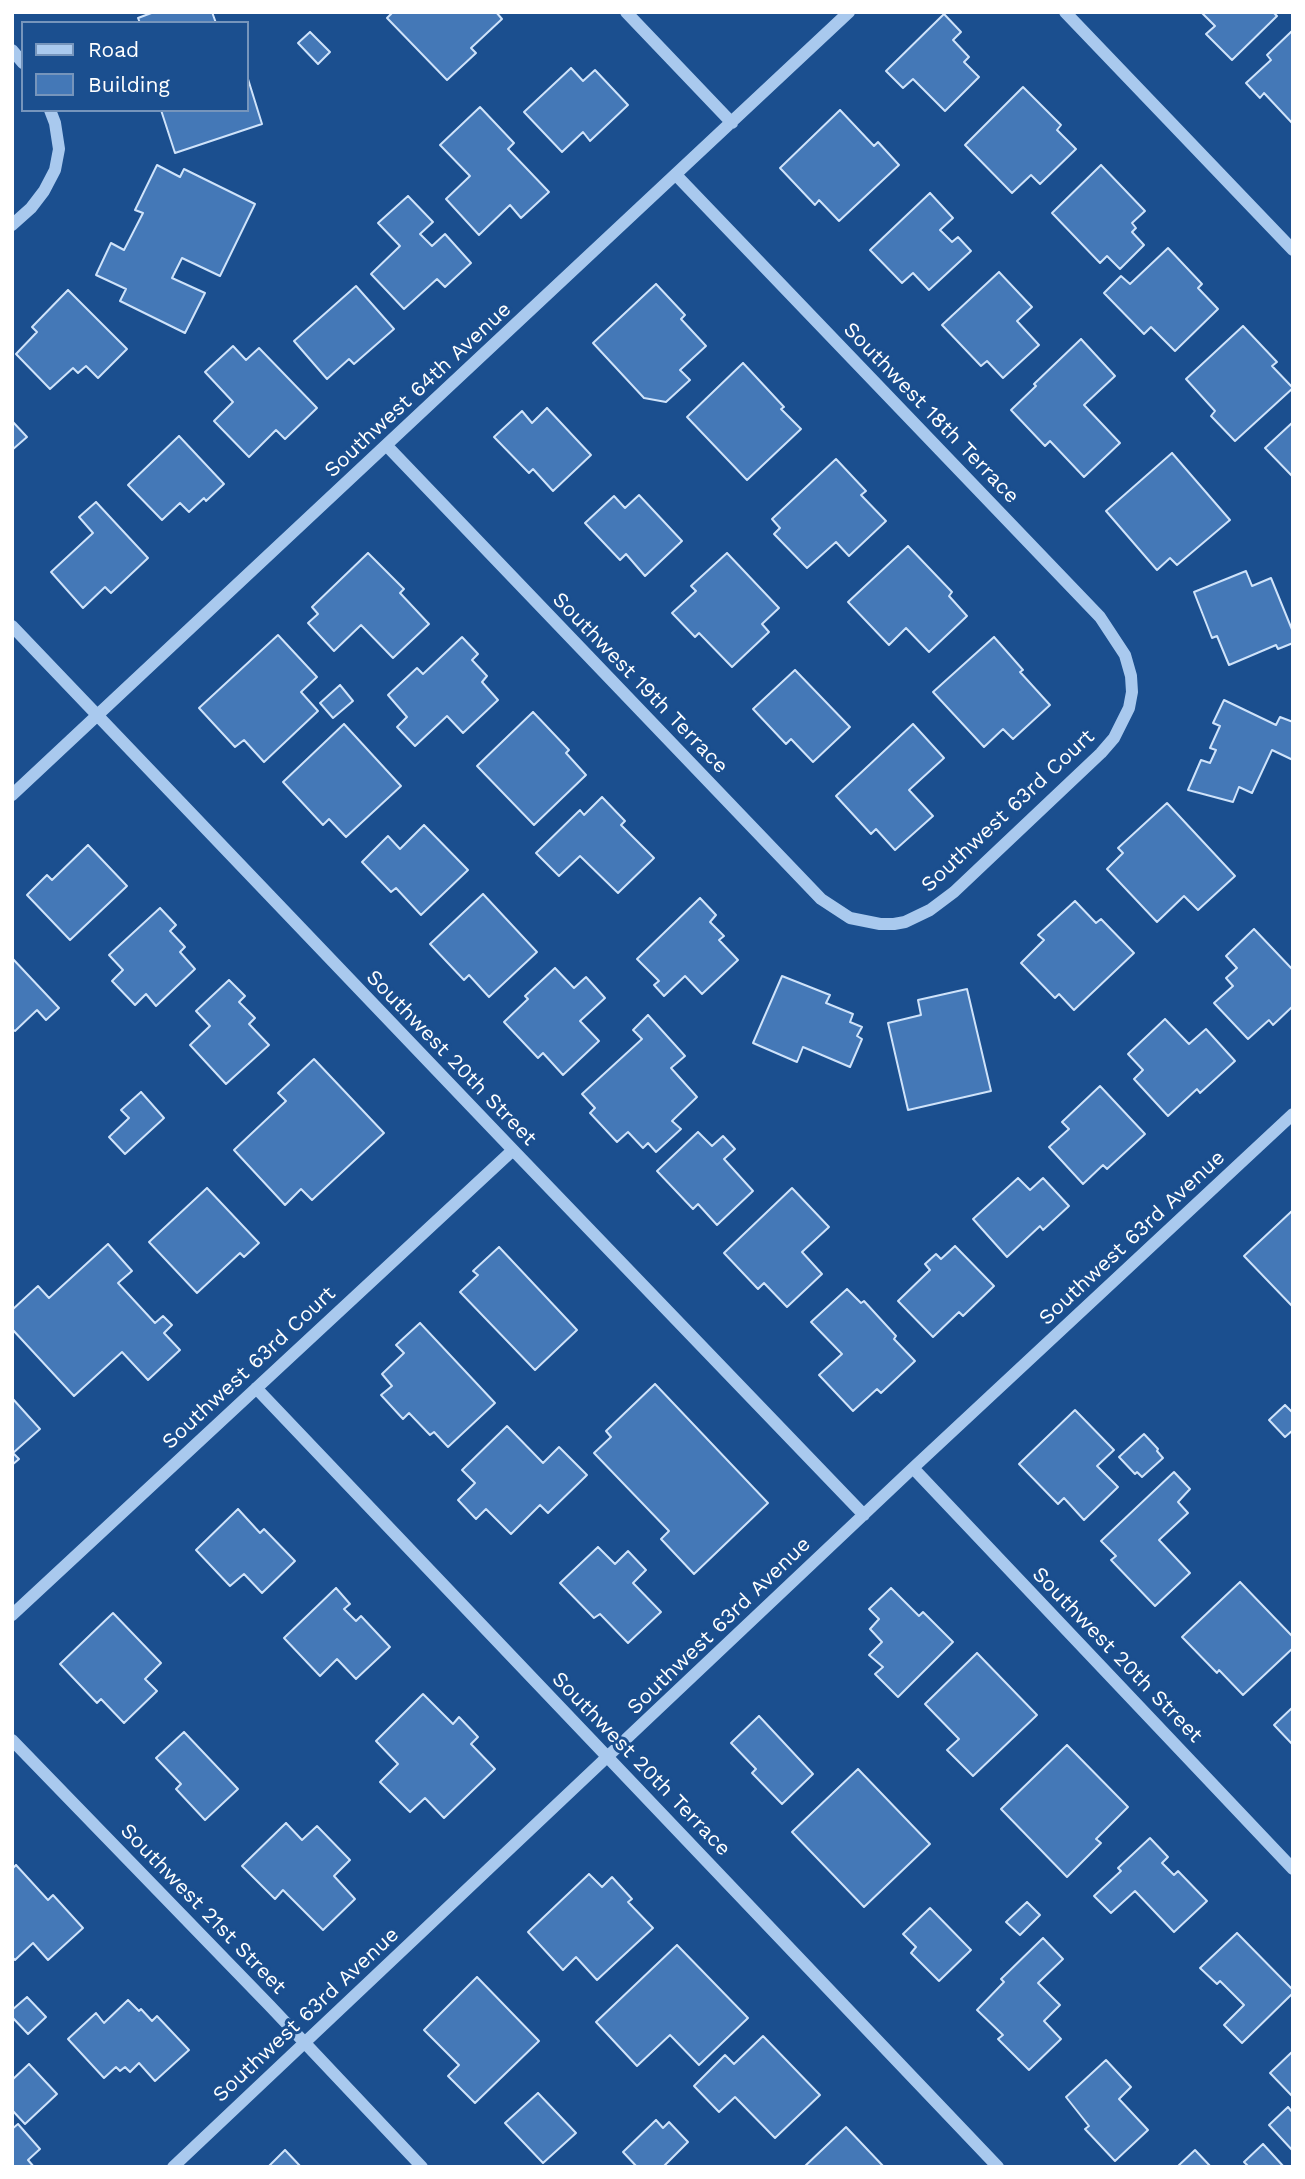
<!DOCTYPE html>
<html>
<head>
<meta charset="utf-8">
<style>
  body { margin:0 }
  #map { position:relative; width:1305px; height:2179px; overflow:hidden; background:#1b4f8f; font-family:"Work Sans",sans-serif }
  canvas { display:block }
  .frame { position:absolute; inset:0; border:14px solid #fff; pointer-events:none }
  .legend { position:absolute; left:21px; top:21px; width:228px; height:91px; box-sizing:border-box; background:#1b4f8f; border:2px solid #7695bc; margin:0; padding:9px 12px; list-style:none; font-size:21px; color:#fff }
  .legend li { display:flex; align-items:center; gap:14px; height:35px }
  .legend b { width:35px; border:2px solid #7695bc }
</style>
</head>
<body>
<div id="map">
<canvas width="1305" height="2179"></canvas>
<div class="frame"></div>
<ul class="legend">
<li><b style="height:9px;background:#a9c9ee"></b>Road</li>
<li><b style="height:19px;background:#4478b7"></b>Building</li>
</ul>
</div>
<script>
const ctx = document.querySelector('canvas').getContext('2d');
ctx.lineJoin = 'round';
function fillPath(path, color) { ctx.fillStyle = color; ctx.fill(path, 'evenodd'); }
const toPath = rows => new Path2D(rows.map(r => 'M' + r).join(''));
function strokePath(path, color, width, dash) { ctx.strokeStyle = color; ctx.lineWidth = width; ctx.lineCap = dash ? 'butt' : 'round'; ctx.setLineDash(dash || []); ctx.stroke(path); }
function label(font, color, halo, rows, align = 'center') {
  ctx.font = font + ' "Work Sans",sans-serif'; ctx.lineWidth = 6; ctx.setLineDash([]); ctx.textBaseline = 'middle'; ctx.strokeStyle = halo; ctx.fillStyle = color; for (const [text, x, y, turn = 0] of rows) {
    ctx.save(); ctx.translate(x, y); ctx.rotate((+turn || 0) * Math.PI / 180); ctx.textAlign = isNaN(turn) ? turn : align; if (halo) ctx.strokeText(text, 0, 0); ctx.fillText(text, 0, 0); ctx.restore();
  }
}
const building = toPath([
  [154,12,212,12,216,23,140,23,138,18,154,12],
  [393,12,496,12,502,19,471,48,476,53,447,80,387,18,393,12],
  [1201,12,1273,12,1277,16,1232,60,1206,34,1215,26,1201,12],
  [944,14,961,32,953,40,969,57,964,62,979,77,945,111,913,79,903,88,886,71,944,14],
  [1293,30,1293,124,1264,93,1260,98,1246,83,1271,60,1267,55,1293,30],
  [310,32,330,52,318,64,298,43,310,32],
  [571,68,583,81,595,70,628,105,590,141,583,132,562,152,524,112,571,68],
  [248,79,262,124,175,153,161,110,247,110,248,79],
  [1023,87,1061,125,1057,130,1076,149,1040,184,1031,175,1012,193,965,145,1023,87],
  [480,107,514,143,508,149,549,192,521,218,510,205,479,235,446,199,470,176,440,145,480,107],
  [840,110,874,146,878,142,899,165,839,221,819,200,815,205,780,168,840,110],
  [157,165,180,177,184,169,255,204,220,276,182,258,172,278,205,293,185,333,120,301,126,289,96,275,111,243,124,250,143,213,135,210,157,165],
  [1101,165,1145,211,1132,223,1136,228,1132,232,1144,245,1120,269,1107,256,1100,263,1052,213,1101,165],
  [930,193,953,218,940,230,952,242,958,237,971,251,929,290,913,273,902,283,870,250,930,193],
  [408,196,433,222,420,234,432,246,445,234,471,263,445,287,437,279,404,309,371,274,400,246,378,223,408,196],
  [1168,248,1202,284,1198,288,1218,309,1175,351,1151,327,1144,334,1104,293,1121,276,1130,284,1168,248],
  [999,272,1032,307,1017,321,1039,345,1003,378,987,361,981,366,942,325,999,272],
  [656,284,685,315,681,319,706,346,680,370,690,380,666,402,644,398,593,343,656,284],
  [356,286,394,329,354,364,349,359,327,379,294,341,356,286],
  [68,290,127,349,98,378,86,366,78,373,73,368,50,389,16,354,37,332,32,327,68,290],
  [1243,326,1277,362,1272,366,1293,388,1235,441,1211,416,1215,411,1186,379,1243,326],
  [1081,339,1115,376,1084,405,1120,443,1084,477,1050,441,1045,446,1011,410,1036,386,1034,384,1081,339],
  [233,346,246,360,259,348,317,408,285,439,276,430,249,457,214,421,233,402,205,372,233,346],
  [743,363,784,407,781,409,801,429,747,480,687,417,743,363],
  [547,408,591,455,553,491,533,469,529,473,494,437,522,411,532,423,547,408],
  [12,421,27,437,12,450,12,421],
  [1293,422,1293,477,1265,448,1293,422],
  [179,436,224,484,206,501,204,498,189,512,180,503,162,520,128,485,179,436],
  [1172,453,1230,520,1177,565,1170,558,1157,570,1106,511,1172,453],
  [836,459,866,491,861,495,886,521,849,556,836,542,807,568,774,534,780,528,772,519,836,459],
  [639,495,682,541,645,576,626,554,620,560,585,523,614,496,625,508,639,495],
  [96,502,148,558,111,593,105,587,83,608,51,572,93,533,79,517,96,502],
  [908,546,952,592,949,596,967,616,929,652,906,628,889,645,848,602,908,546],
  [368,553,404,589,400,593,429,624,393,658,361,625,334,651,308,623,318,614,312,607,368,553],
  [727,553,779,608,762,624,769,632,732,667,699,633,695,637,672,613,696,591,691,586,727,553],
  [1246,571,1252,586,1271,578,1293,632,1293,643,1278,649,1276,645,1229,665,1217,636,1212,638,1194,592,1246,571],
  [278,635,317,677,301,692,318,711,264,762,244,740,235,747,199,708,278,635],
  [462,637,478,654,472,660,487,676,482,682,498,700,463,733,447,716,415,746,397,727,407,717,388,695,417,668,423,674,462,637],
  [994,637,1023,670,1020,672,1050,705,1013,739,1003,729,984,747,933,692,994,637],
  [795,670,850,727,813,762,791,739,786,744,753,709,795,670],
  [340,685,353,701,333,718,320,703,340,685],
  [1224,700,1276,725,1280,717,1293,722,1293,760,1272,750,1252,793,1239,787,1233,802,1188,790,1201,760,1210,763,1216,750,1210,748,1220,726,1213,723,1224,700],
  [533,712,569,750,566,753,586,775,534,825,477,766,533,712],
  [344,724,401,786,346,837,329,819,323,825,283,782,344,724],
  [913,724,944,758,909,790,933,816,895,850,876,829,871,834,836,796,913,724],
  [602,797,625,821,621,825,654,858,618,893,580,856,559,876,536,853,580,810,584,815,602,797],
  [1167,803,1235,876,1198,910,1184,896,1157,922,1107,869,1123,853,1118,848,1167,803],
  [424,825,468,870,421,915,396,888,391,892,362,862,388,836,400,849,424,825],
  [88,845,127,886,70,940,27,895,47,875,52,880,88,845],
  [483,894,537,952,489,997,469,975,464,980,430,944,483,894],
  [700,898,716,915,710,922,724,936,719,940,738,960,702,994,685,976,664,996,654,985,659,981,637,959,700,898],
  [1075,901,1096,923,1101,919,1134,953,1074,1010,1059,994,1055,998,1021,963,1044,940,1038,935,1075,901],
  [160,908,176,925,170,931,185,947,180,952,195,969,156,1006,146,994,135,1005,112,981,123,970,109,955,160,908],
  [1254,929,1293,970,1293,1006,1273,1025,1269,1020,1248,1039,1214,1003,1233,986,1226,978,1237,968,1226,956,1254,929],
  [12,958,59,1008,46,1020,37,1010,15,1031,12,1029,12,958],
  [555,968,574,988,586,977,605,998,580,1021,599,1041,563,1075,543,1053,538,1058,504,1022,528,999,525,996,555,968],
  [782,976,830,995,826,1003,853,1014,850,1022,862,1027,857,1036,862,1039,850,1067,803,1047,797,1062,753,1043,782,976],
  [229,980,245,996,239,1002,255,1018,249,1024,269,1045,226,1084,190,1045,210,1026,196,1011,229,980],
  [967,989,991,1091,908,1110,888,1023,921,1015,918,1000,967,989],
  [648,1015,685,1056,671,1068,697,1097,672,1121,681,1129,656,1152,648,1143,643,1148,628,1132,617,1142,590,1113,595,1108,582,1094,642,1039,633,1030,648,1015],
  [1165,1019,1189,1044,1206,1029,1235,1061,1200,1093,1197,1089,1168,1116,1134,1079,1143,1070,1128,1054,1165,1019],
  [314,1059,384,1133,312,1200,301,1189,285,1205,234,1150,286,1101,278,1093,314,1059],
  [1100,1086,1145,1134,1107,1169,1103,1165,1083,1184,1049,1147,1069,1129,1062,1122,1100,1086],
  [141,1092,164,1118,125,1154,109,1137,129,1118,121,1110,141,1092],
  [698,1132,712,1146,723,1136,735,1149,724,1159,753,1191,717,1225,698,1204,693,1209,657,1171,698,1132],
  [1018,1178,1030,1190,1043,1178,1069,1206,1043,1230,1040,1226,1007,1257,973,1219,1018,1178],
  [207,1188,259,1243,244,1257,240,1253,197,1293,149,1242,207,1188],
  [792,1188,829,1227,802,1252,822,1274,787,1307,764,1283,758,1289,724,1253,792,1188],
  [1293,1210,1293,1307,1244,1256,1293,1210],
  [108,1244,132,1271,118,1283,155,1323,163,1316,172,1325,164,1333,180,1350,148,1380,122,1352,74,1396,12,1329,12,1310,38,1286,49,1298,108,1244],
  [955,1246,994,1286,963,1316,959,1312,933,1337,898,1301,930,1270,925,1264,936,1254,941,1259,955,1246],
  [499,1247,577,1330,535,1370,460,1292,478,1275,473,1271,499,1247],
  [847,1289,861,1303,864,1301,896,1336,894,1339,915,1361,881,1393,877,1389,853,1411,819,1375,842,1354,811,1322,847,1289],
  [420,1323,495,1403,448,1447,434,1432,430,1435,409,1413,403,1419,381,1395,392,1386,382,1374,404,1353,396,1345,420,1323],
  [655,1384,768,1503,694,1574,661,1539,669,1531,594,1453,611,1437,606,1431,655,1384],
  [12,1398,40,1429,13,1453,19,1459,12,1465,12,1398],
  [1285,1405,1293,1413,1293,1430,1285,1437,1269,1420,1285,1405],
  [1075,1410,1114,1450,1097,1466,1118,1487,1084,1520,1064,1498,1058,1504,1019,1464,1075,1410],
  [507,1426,543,1463,559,1447,587,1475,548,1513,540,1505,511,1534,486,1509,476,1519,458,1500,475,1483,462,1470,507,1426],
  [1144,1434,1158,1449,1157,1451,1163,1458,1142,1477,1137,1472,1135,1474,1119,1457,1144,1434],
  [1174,1472,1190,1489,1178,1502,1188,1513,1159,1540,1190,1573,1155,1606,1111,1560,1116,1556,1101,1541,1174,1472],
  [238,1509,260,1533,264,1529,295,1561,262,1593,244,1574,230,1586,196,1550,238,1509],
  [598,1547,615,1564,628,1551,646,1570,633,1583,661,1612,628,1643,600,1614,594,1618,560,1583,598,1547],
  [1240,1582,1293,1637,1293,1648,1243,1695,1219,1670,1217,1673,1182,1637,1240,1582],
  [336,1588,350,1604,344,1609,356,1621,361,1616,390,1647,356,1679,337,1659,320,1676,284,1638,336,1588],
  [891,1588,919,1616,923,1612,953,1642,898,1697,875,1674,883,1667,869,1655,882,1642,870,1629,879,1619,869,1609,891,1588],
  [113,1613,161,1663,145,1679,157,1691,124,1723,101,1699,97,1703,60,1664,113,1613],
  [977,1653,1037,1715,973,1776,947,1750,959,1739,925,1704,977,1653],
  [423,1694,453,1724,459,1717,478,1737,471,1744,495,1769,444,1818,425,1798,410,1812,380,1782,398,1764,376,1741,423,1694],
  [1293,1707,1293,1745,1274,1725,1293,1707],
  [759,1716,813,1774,782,1804,752,1773,756,1769,731,1743,759,1716],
  [184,1732,238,1789,205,1820,176,1789,181,1784,156,1758,184,1732],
  [1067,1745,1128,1807,1096,1839,1101,1843,1067,1877,1001,1809,1067,1745],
  [858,1769,930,1844,864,1907,792,1832,858,1769],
  [286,1823,302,1840,317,1826,350,1860,334,1876,355,1899,323,1930,283,1890,275,1899,242,1866,286,1823],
  [1150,1838,1168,1857,1162,1863,1174,1875,1178,1871,1207,1901,1174,1932,1135,1891,1111,1913,1094,1896,1121,1871,1118,1868,1150,1838],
  [16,1865,48,1900,53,1895,83,1928,48,1960,33,1943,15,1960,12,1957,12,1869,16,1865],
  [589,1874,602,1887,612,1877,632,1899,628,1902,653,1928,597,1980,576,1957,563,1970,528,1932,589,1874],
  [1027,1902,1040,1915,1020,1935,1006,1922,1027,1902],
  [930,1908,971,1950,939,1981,911,1953,916,1947,903,1934,930,1908],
  [1237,1933,1293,1990,1293,1993,1242,2043,1224,2025,1244,2005,1220,1981,1217,1984,1200,1968,1237,1933],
  [1043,1938,1063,1959,1038,1983,1060,2005,1044,2021,1061,2039,1029,2070,998,2039,1003,2035,977,2010,1004,1982,1001,1979,1043,1938],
  [677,1945,748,2018,699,2065,670,2035,637,2066,596,2022,677,1945],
  [477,1977,539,2041,475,2103,448,2076,459,2065,424,2030,477,1977],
  [27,1997,46,2017,28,2034,12,2017,12,2010,27,1997],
  [128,2000,139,2011,141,2009,152,2021,157,2016,189,2050,155,2081,139,2063,130,2072,125,2067,120,2071,116,2067,104,2078,68,2039,96,2013,104,2023,128,2000],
  [763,2036,820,2095,775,2138,735,2097,719,2112,694,2086,725,2055,734,2064,763,2036],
  [1293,2051,1293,2097,1270,2073,1293,2051],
  [1106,2060,1131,2087,1119,2099,1148,2130,1115,2161,1085,2129,1089,2126,1066,2097,1106,2060],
  [29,2064,57,2094,25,2124,12,2110,12,2080,29,2064],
  [538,2093,576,2133,543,2163,505,2123,538,2093],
  [1288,2107,1293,2113,1293,2151,1269,2125,1288,2107],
  [656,2120,663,2128,669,2122,688,2142,663,2167,637,2167,623,2152,656,2120],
  [18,2124,40,2149,28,2160,34,2167,12,2167,12,2129,18,2124],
  [846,2127,884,2167,804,2167,846,2127],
  [1263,2144,1284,2167,1249,2167,1244,2162,1263,2144],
  [285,2150,301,2167,268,2167,285,2150],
  [1195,2150,1211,2167,1177,2167,1195,2150]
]);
const minor = toPath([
  [626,12,732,123],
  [1065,12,1293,250],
  [12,50,23,63],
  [12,225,31,208,44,191,55,170,59,149,55,123,50,110],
  [387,446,821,899,850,918,880,924,894,924,905,922,930,910,954,892,1101,753,1114,738,1129,708,1132,692,1131,676,1125,655,1100,617,677,176],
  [12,626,513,1150,864,1515],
  [12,795,849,12],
  [256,1388,998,2167],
  [913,1468,1293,1869],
  [12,1615,513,1150],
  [12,1740,270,2006,422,2167],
  [173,2167,913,1468,1293,1114]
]);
const streetNames = [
  ["Southwest 64th Avenue",418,390,-43],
  ["Southwest 18th Terrace",931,413,46],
  ["Southwest 19th Terrace",640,683,46],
  ["Southwest 63rd Court",1008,811,-43],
  ["Southwest 20th Street",451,1058,46],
  ["Southwest 63rd Avenue",1132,1238,-43],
  ["Southwest 63rd Court",249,1368,-43],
  ["Southwest 63rd Avenue",719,1626,-44],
  ["Southwest 20th Street",1117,1655,46],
  ["Southwest 20th Terrace",641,1764,46],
  ["Southwest 21st Street",203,1909,46],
  ["Southwest 63rd Avenue",306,2015,-43]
];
fillPath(building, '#4478b7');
strokePath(building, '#cfe3fa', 2);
strokePath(minor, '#a9c9ee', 12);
label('21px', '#fff', '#1b4f8f', streetNames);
</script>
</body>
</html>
